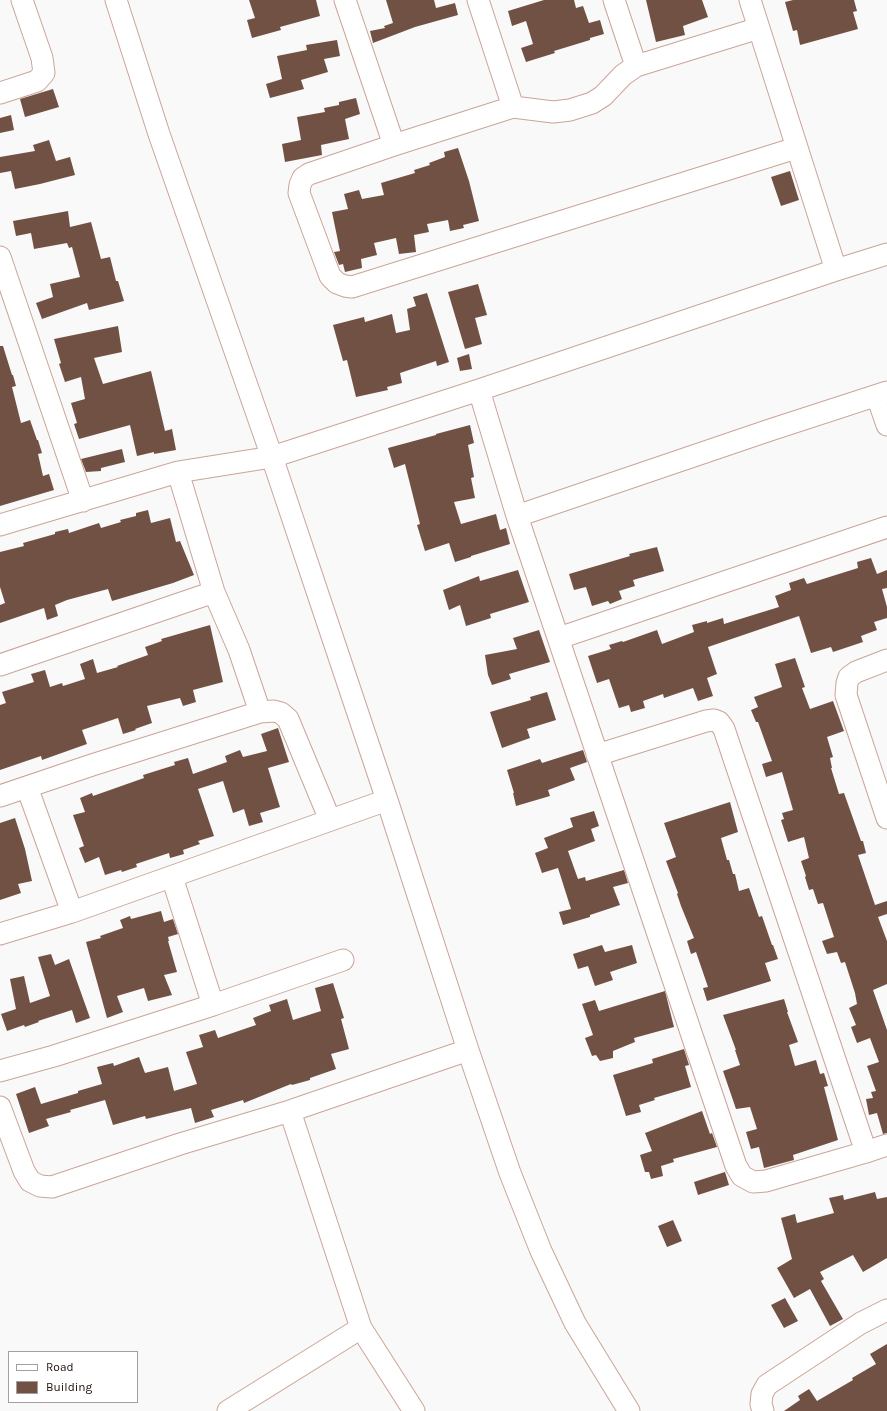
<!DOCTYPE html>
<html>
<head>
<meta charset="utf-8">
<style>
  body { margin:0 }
  #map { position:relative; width:887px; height:1411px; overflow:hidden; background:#f9f9f9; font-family:Karla,sans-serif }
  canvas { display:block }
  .legend { position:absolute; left:8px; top:1351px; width:130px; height:52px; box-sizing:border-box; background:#fff; border:1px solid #a49f9d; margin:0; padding:5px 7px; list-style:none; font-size:12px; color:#1c0f0a }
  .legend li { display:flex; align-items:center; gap:8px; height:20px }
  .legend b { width:20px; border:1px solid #a49f9d }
</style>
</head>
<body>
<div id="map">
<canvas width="887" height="1411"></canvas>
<ul class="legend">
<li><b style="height:5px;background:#fff"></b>Road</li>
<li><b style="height:11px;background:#715144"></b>Building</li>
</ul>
</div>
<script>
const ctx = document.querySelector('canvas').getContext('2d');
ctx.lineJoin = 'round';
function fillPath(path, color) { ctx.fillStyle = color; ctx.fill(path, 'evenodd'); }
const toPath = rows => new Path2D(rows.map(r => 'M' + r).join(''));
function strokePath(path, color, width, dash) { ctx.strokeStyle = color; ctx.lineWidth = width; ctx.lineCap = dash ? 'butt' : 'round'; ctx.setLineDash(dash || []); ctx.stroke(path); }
const building = toPath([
  [249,0,316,0,320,16,280,27,281,30,252,38,247,20,255,18],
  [386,0,434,0,436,8,455,3,458,15,415,27,373,43,370,31,385,28,384,26,393,23],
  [544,0,574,0,576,8,583,6,589,23,600,20,604,34,590,38,590,40,554,51,555,53,526,62,521,48,533,44,526,21,512,26,508,11],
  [646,0,702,0,708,17,683,26,685,35,656,42],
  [793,0,854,0,857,11,853,12,858,29,800,45,797,30,793,31,785,2],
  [337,40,340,56,324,59,328,72,301,80,304,89,270,98,266,84,282,79,277,56,307,50,306,45],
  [53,89,59,107,25,117,20,99],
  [356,98,360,114,345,119,349,139,321,145,322,155,285,162,282,144,301,140,297,117,325,112,324,108,339,105,339,102],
  [11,115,14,130,0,133,0,118],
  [49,140,56,161,70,157,75,175,40,184,15,189,11,171,0,173,0,157,35,151,33,145],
  [458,148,469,181,479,221,463,225,464,228,450,231,448,220,427,224,429,232,414,235,416,252,399,254,396,238,374,243,377,255,361,259,362,268,345,272,343,264,339,265,334,252,340,251,332,212,348,209,344,194,359,190,362,199,384,195,381,183,415,173,414,170,430,165,429,163,445,157,444,152],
  [790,171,799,200,781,206,771,177],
  [68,211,70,227,91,222,101,259,110,257,116,281,118,281,124,301,89,310,87,303,42,319,36,303,53,297,50,284,80,277,72,247,69,248,67,243,34,249,31,233,16,236,13,221],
  [478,284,487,315,475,318,482,344,465,349,448,292],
  [427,293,449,362,437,366,436,361,400,373,402,383,387,387,388,390,356,397,347,360,343,361,333,325,364,317,365,322,392,314,396,333,410,330,407,309,416,306,413,297],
  [118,326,122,352,94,358,103,384,151,371,165,431,172,429,176,450,154,454,154,452,137,456,130,425,79,439,74,424,77,423,71,403,85,399,81,377,65,382,59,364,61,363,54,339],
  [0,346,3,346,12,375,13,375,16,386,12,387,21,423,30,420,37,440,38,440,42,453,38,454,43,476,49,474,54,490,0,506],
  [469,354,472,369,460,371,457,358],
  [470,425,474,443,468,445,474,477,471,478,475,498,454,502,461,524,496,514,500,530,506,528,510,544,471,556,471,557,455,562,449,543,425,551,417,525,420,524,405,464,394,468,388,448,436,435,436,434],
  [122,449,125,462,101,468,101,471,86,472,81,459],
  [148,510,151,523,170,518,176,542,180,541,194,575,173,583,112,601,108,589,67,600,55,605,58,616,47,620,44,608,0,623,0,605,5,603,0,587,0,552,24,546,23,543,55,534,55,532,68,529,69,533,99,523,101,528,121,522,120,520,136,516,136,513],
  [657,547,664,571,633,580,635,586,619,591,622,599,610,604,608,601,592,606,586,587,574,590,569,574,630,556,629,554],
  [871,558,877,574,887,570,887,588,882,589,887,607,887,618,874,622,877,630,861,636,863,642,833,652,831,647,811,653,799,616,708,647,717,674,707,678,713,696,698,701,693,688,664,698,663,694,643,701,645,708,631,712,629,705,619,708,609,679,597,683,588,656,611,649,609,645,622,641,623,642,657,630,662,644,694,632,692,625,707,621,707,623,723,618,724,624,779,607,775,596,791,590,789,583,804,578,807,584,858,568,857,562],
  [518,570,529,602,490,614,491,618,466,626,460,605,449,610,443,590,479,576,480,581],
  [210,625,223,682,193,690,196,702,183,706,180,698,147,706,152,723,135,729,136,730,123,734,118,718,82,730,87,744,42,760,41,756,0,770,0,705,6,703,2,692,34,682,31,674,45,670,50,687,62,683,63,686,85,679,80,664,93,659,97,673,118,667,117,666,148,655,145,647,162,641,161,639],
  [539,630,550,662,509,674,511,679,492,685,488,675,485,655,517,649,513,638],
  [795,658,805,687,802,688,810,709,833,701,844,731,827,737,833,757,830,758,832,768,831,768,839,794,844,793,861,841,863,841,866,853,858,855,875,905,887,901,887,914,878,917,887,941,887,984,873,990,887,1030,887,1133,883,1134,877,1113,869,1115,866,1099,873,1098,871,1092,876,1091,867,1066,879,1062,870,1038,857,1043,851,1027,856,1025,849,1008,857,1004,855,993,845,962,841,963,837,952,827,954,822,941,834,937,823,903,818,904,813,889,809,890,805,877,806,876,801,861,809,858,804,837,788,842,781,820,784,819,782,813,793,810,782,772,766,777,762,764,772,761,758,722,756,722,751,710,758,707,754,697,782,687,775,664],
  [547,692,556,720,527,729,530,738,502,748,490,712,531,700,530,697],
  [278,728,289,762,268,768,280,807,260,813,263,822,249,826,244,809,233,813,223,781,198,789,214,836,198,841,200,844,183,850,184,854,170,858,169,853,136,864,137,867,122,872,121,870,105,875,99,857,85,863,79,848,84,846,73,815,85,812,80,798,92,793,93,796,144,778,143,775,175,765,174,762,188,758,193,774,227,762,225,756,240,750,243,757,267,751,261,734],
  [583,750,587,762,570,768,575,780,548,790,550,796,516,806,513,793,514,793,507,770,540,759,542,763],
  [730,802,738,832,721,838,727,860,729,860,733,874,735,874,739,891,749,888,759,917,762,916,772,945,773,945,778,959,765,963,771,981,707,1001,703,988,708,987,696,952,691,954,687,941,694,938,681,906,677,894,678,893,666,861,676,857,664,823],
  [594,811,599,826,591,829,595,841,568,851,578,879,585,877,586,881,624,870,628,883,613,887,620,905,590,915,590,917,563,925,559,912,571,909,558,868,542,873,535,853,548,848,544,838,573,827,570,818],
  [15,818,25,849,32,881,18,884,21,893,0,900,0,823],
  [161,911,164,922,173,919,178,934,168,937,169,941,168,941,177,972,164,975,172,995,148,1001,144,988,117,996,123,1012,107,1018,86,942,101,938,100,936,123,928,120,920,130,916,131,919],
  [602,945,605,952,632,945,637,963,610,972,613,980,595,986,588,966,578,969,573,954],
  [51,954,55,965,69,959,90,1018,76,1023,72,1010,38,1021,39,1022,25,1027,24,1025,7,1031,1,1014,16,1009,10,979,24,976,30,1003,50,996,38,957],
  [333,983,344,1018,341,1019,349,1049,331,1054,336,1069,310,1078,310,1080,292,1085,291,1084,244,1103,243,1100,211,1110,214,1117,195,1123,191,1108,146,1119,145,1116,113,1125,105,1100,70,1110,71,1112,46,1119,49,1126,29,1133,16,1094,35,1087,41,1104,78,1093,78,1091,102,1084,97,1067,113,1063,114,1066,139,1057,145,1073,168,1067,174,1091,197,1084,186,1052,203,1047,199,1035,215,1030,218,1038,256,1025,253,1018,271,1011,269,1005,287,999,293,1020,321,1011,315,988],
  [665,991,674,1027,634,1038,635,1042,613,1051,613,1058,600,1061,596,1055,592,1056,585,1038,593,1035,582,1004,595,1000,599,1011],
  [784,999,788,1012,787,1012,798,1042,789,1045,795,1066,816,1060,820,1074,824,1073,828,1086,824,1087,838,1140,793,1155,794,1160,764,1168,759,1147,751,1149,746,1132,757,1129,750,1107,736,1109,723,1071,740,1065,735,1050,736,1050,723,1015],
  [684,1049,689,1065,685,1066,691,1087,654,1098,655,1100,639,1105,641,1112,626,1116,613,1075,653,1063,652,1059],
  [702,1111,710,1134,712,1133,717,1147,673,1159,674,1162,661,1166,663,1176,651,1179,649,1172,645,1172,640,1155,652,1151,645,1133],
  [725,1172,729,1185,698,1195,694,1182],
  [875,1192,877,1199,887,1197,887,1258,863,1272,853,1255,820,1272,824,1279,821,1281,843,1319,830,1326,810,1289,794,1298,777,1268,792,1259,781,1218,795,1214,797,1223,834,1213,829,1198,843,1195,844,1200],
  [673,1220,682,1241,667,1247,658,1226],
  [785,1298,798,1321,784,1328,771,1305],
  [887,1344,887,1411,784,1411,800,1400,798,1396,809,1389,817,1401,853,1380,852,1378,876,1364,870,1354]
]);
const minor = toPath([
  [116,0,159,134,272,457,387,800,468,1050,510,1173,541,1251,575,1323,629,1411],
  [345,0,394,145],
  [478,0,513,107],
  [614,0,636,66],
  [750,0,836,270],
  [759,28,636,66,623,75,603,96,592,103,570,110,553,112,513,107,394,145,309,174,303,178,300,185,299,193,330,276,337,283,345,286,352,287,796,148],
  [0,93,37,81,44,73,42,58,22,0],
  [0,257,83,501],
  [479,390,517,516,736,1166,742,1176,753,1182,766,1181,866,1152,887,1145],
  [877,396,887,425],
  [178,472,214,592,239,650,260,712],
  [517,516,770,430,887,392],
  [0,525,178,472,272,457,479,390,836,270,887,254],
  [559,638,887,527],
  [887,660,856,672,849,677,847,683,846,695,887,818],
  [0,665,214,592],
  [597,755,706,721,714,720,719,722,724,729,866,1152],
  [27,787,72,912],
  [0,796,92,765,260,712,274,711,281,713,288,719,330,820],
  [172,877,213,1005],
  [0,934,72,912,387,800],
  [0,1071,54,1056,213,1005,343,960],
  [0,1107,24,1171,30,1181,40,1186,52,1187,180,1144,290,1111,468,1050],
  [290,1111,361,1328,414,1411],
  [228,1411,361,1328],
  [763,1411,761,1404,762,1394,767,1385,861,1323,887,1310]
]);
fillPath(building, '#715144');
strokePath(minor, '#caa596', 23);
strokePath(minor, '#fff', 21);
</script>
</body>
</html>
